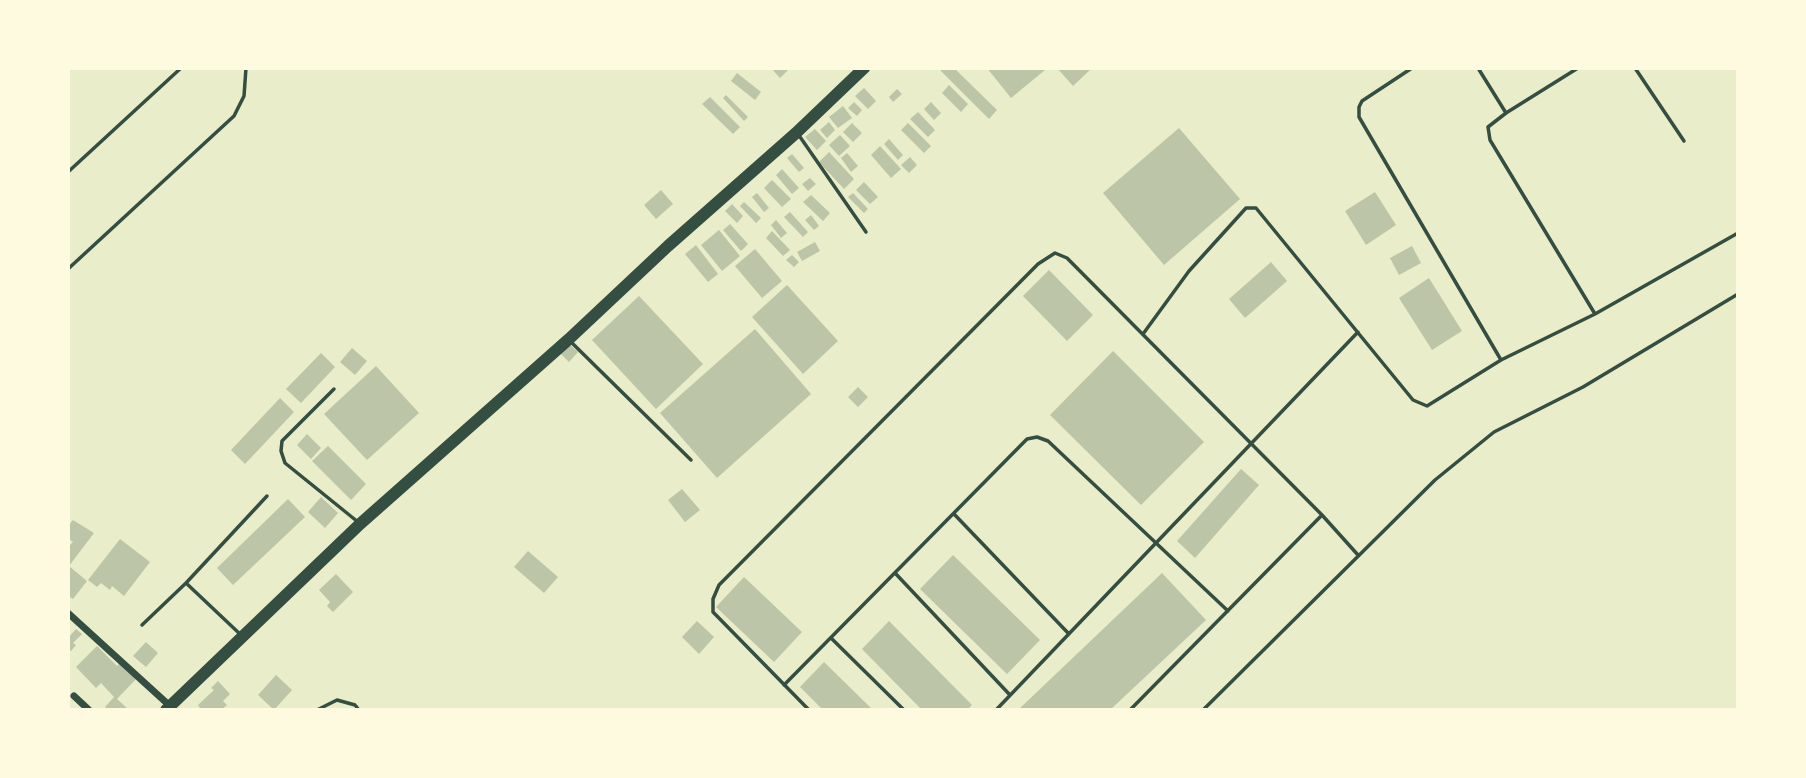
<!DOCTYPE html>
<html>
<head>
<meta charset="utf-8">
<style>
  body { margin:0 }
  #map { position:relative; width:1806px; height:778px; overflow:hidden; background:#e9edc9; font-family:Helvetica,sans-serif }
  canvas { display:block }
  .frame { position:absolute; inset:0; border:70px solid #fefae0; pointer-events:none }
</style>
</head>
<body>
<div id="map">
<canvas width="1806" height="778"></canvas>
<div class="frame"></div>
</div>
<script>
const ctx = document.querySelector('canvas').getContext('2d');
ctx.lineJoin = 'round';
function fillPath(path, color) { ctx.fillStyle = color; ctx.fill(path, 'evenodd'); }
const toPath = rows => new Path2D(rows.map(r => 'M' + r).join(''));
function strokePath(path, color, width, dash) { ctx.strokeStyle = color; ctx.lineWidth = width; ctx.lineCap = dash ? 'butt' : 'round'; ctx.setLineDash(dash || []); ctx.stroke(path); }
const building = toPath([
  [771,68,790,68,780,78],
  [938,68,954,68,997,110,989,119],
  [987,68,1044,68,1045,70,1011,98],
  [1057,68,1092,68,1073,86],
  [737,73,761,92,755,100,731,81],
  [949,85,968,104,961,112,942,93],
  [864,88,876,101,868,109,855,96],
  [897,89,902,94,893,102,889,97],
  [726,95,748,117,744,121,723,98],
  [710,97,740,127,733,134,702,104],
  [854,102,862,110,857,116,848,108],
  [931,102,941,113,934,120,924,109],
  [843,106,852,118,838,128,829,117],
  [918,112,935,130,928,137,910,119],
  [829,122,835,130,827,138,820,130],
  [852,123,862,133,853,142,843,132],
  [908,123,931,146,924,153,901,130],
  [1179,128,1240,199,1164,265,1103,193],
  [815,129,826,141,817,150,805,137],
  [840,135,850,146,839,156,829,145],
  [889,139,903,155,898,160,884,144],
  [880,146,901,169,891,178,871,155],
  [829,152,854,179,844,189,819,162],
  [847,153,858,166,851,172,841,158],
  [792,154,804,168,799,172,787,158],
  [910,157,917,165,909,173,901,165],
  [782,169,799,188,792,194,776,175],
  [810,178,816,184,808,191,802,184],
  [772,180,791,199,782,207,764,188],
  [864,182,878,197,870,204,856,190],
  [661,190,673,204,656,219,644,205],
  [1375,192,1396,225,1366,245,1345,211],
  [757,193,769,208,764,212,752,197],
  [853,193,868,209,864,213,848,197],
  [811,195,830,213,823,221,803,202],
  [744,202,761,218,756,223,740,206],
  [732,204,743,216,737,223,725,211],
  [790,212,808,232,803,237,784,217],
  [811,215,819,226,814,230,805,220],
  [776,220,787,233,781,238,771,225],
  [730,224,748,244,741,251,723,230],
  [719,230,740,256,722,271,701,245],
  [772,231,790,250,783,256,766,238],
  [815,242,820,251,802,261,797,252],
  [696,245,718,274,708,282,685,254],
  [1412,246,1421,263,1399,275,1390,258],
  [755,249,782,281,762,298,735,266],
  [792,255,799,262,794,267,786,260],
  [1271,262,1287,281,1245,318,1229,299],
  [1049,270,1093,315,1067,341,1023,296],
  [1429,278,1462,331,1432,350,1399,298],
  [787,285,838,341,803,374,752,317],
  [639,296,703,364,656,409,592,340],
  [755,329,811,394,717,478,660,413],
  [568,343,578,352,569,362,559,352],
  [352,348,367,361,355,375,340,362],
  [1113,351,1204,442,1141,505,1050,415],
  [321,353,335,367,301,403,286,389],
  [376,366,419,413,367,460,324,414],
  [858,387,868,397,858,407,848,397],
  [280,398,294,412,245,464,231,450],
  [307,434,321,448,311,459,297,445],
  [328,446,366,484,351,500,312,461],
  [1241,469,1259,485,1195,558,1177,541],
  [682,489,700,510,685,522,668,500],
  [321,497,338,513,325,528,308,512],
  [288,499,305,517,233,585,217,568],
  [73,520,94,533,69,566,87,581,73,599,68,596,68,547,73,542,68,538,68,526],
  [120,539,150,562,124,596,112,586,110,590,101,583,97,587,88,580],
  [528,551,558,577,544,593,514,567],
  [953,555,1040,640,1007,674,920,589],
  [1162,573,1206,620,1110,710,1018,710],
  [336,574,353,592,333,612,327,606,330,602,319,590],
  [744,577,802,632,774,662,716,607],
  [697,621,714,637,699,654,682,637],
  [889,621,972,705,967,710,922,710,862,649],
  [76,629,82,634,73,643,76,645,71,651,68,649,68,638],
  [146,642,158,653,146,667,133,656],
  [97,646,117,666,121,662,137,678,117,699,129,710,108,710,105,707,114,697,101,683,96,688,76,667],
  [824,662,873,710,823,710,800,687],
  [276,675,292,690,274,710,258,695],
  [218,681,230,694,223,701,227,705,221,710,198,710,200,708,198,705,214,690,211,688]
]);
const service = toPath([
  [1412,68,1362,101,1359,107,1359,117,1501,360],
  [1478,68,1506,113,1578,68],
  [1635,68,1684,141],
  [1506,113,1488,127,1490,140,1595,314],
  [798,134,866,232],
  [68,172,181,68],
  [68,269,234,116,244,96,246,68],
  [1143,334,1189,271,1246,208,1256,208,1413,400,1427,406,1501,360,1595,314,1738,233],
  [570,341,691,460],
  [334,389,282,441,281,451,285,463,358,522],
  [954,514,1069,634],
  [895,573,1010,695],
  [186,583,241,635],
  [142,625,186,583,267,496],
  [831,638,904,710],
  [784,685,1027,439,1037,437,1048,441,1228,611],
  [317,710,337,700,355,705,359,710],
  [809,710,713,612,713,599,719,585,1038,264,1055,253,1067,258,1322,515,1358,555],
  [996,710,1358,332],
  [1130,710,1322,515],
  [1203,710,1435,480,1494,432,1583,387,1738,294]
]);
const minor = toPath([
  [68,613,170,706],
  [74,696,89,710]
]);
const trunk = toPath([
  [166,710,360,524,569,339,668,246,796,133,864,68]
]);
fillPath(building, '#bcc5a7');
strokePath(service, '#344e41', 3.5);
strokePath(minor, '#344e41', 7);
strokePath(trunk, '#344e41', 12);
</script>
</body>
</html>
